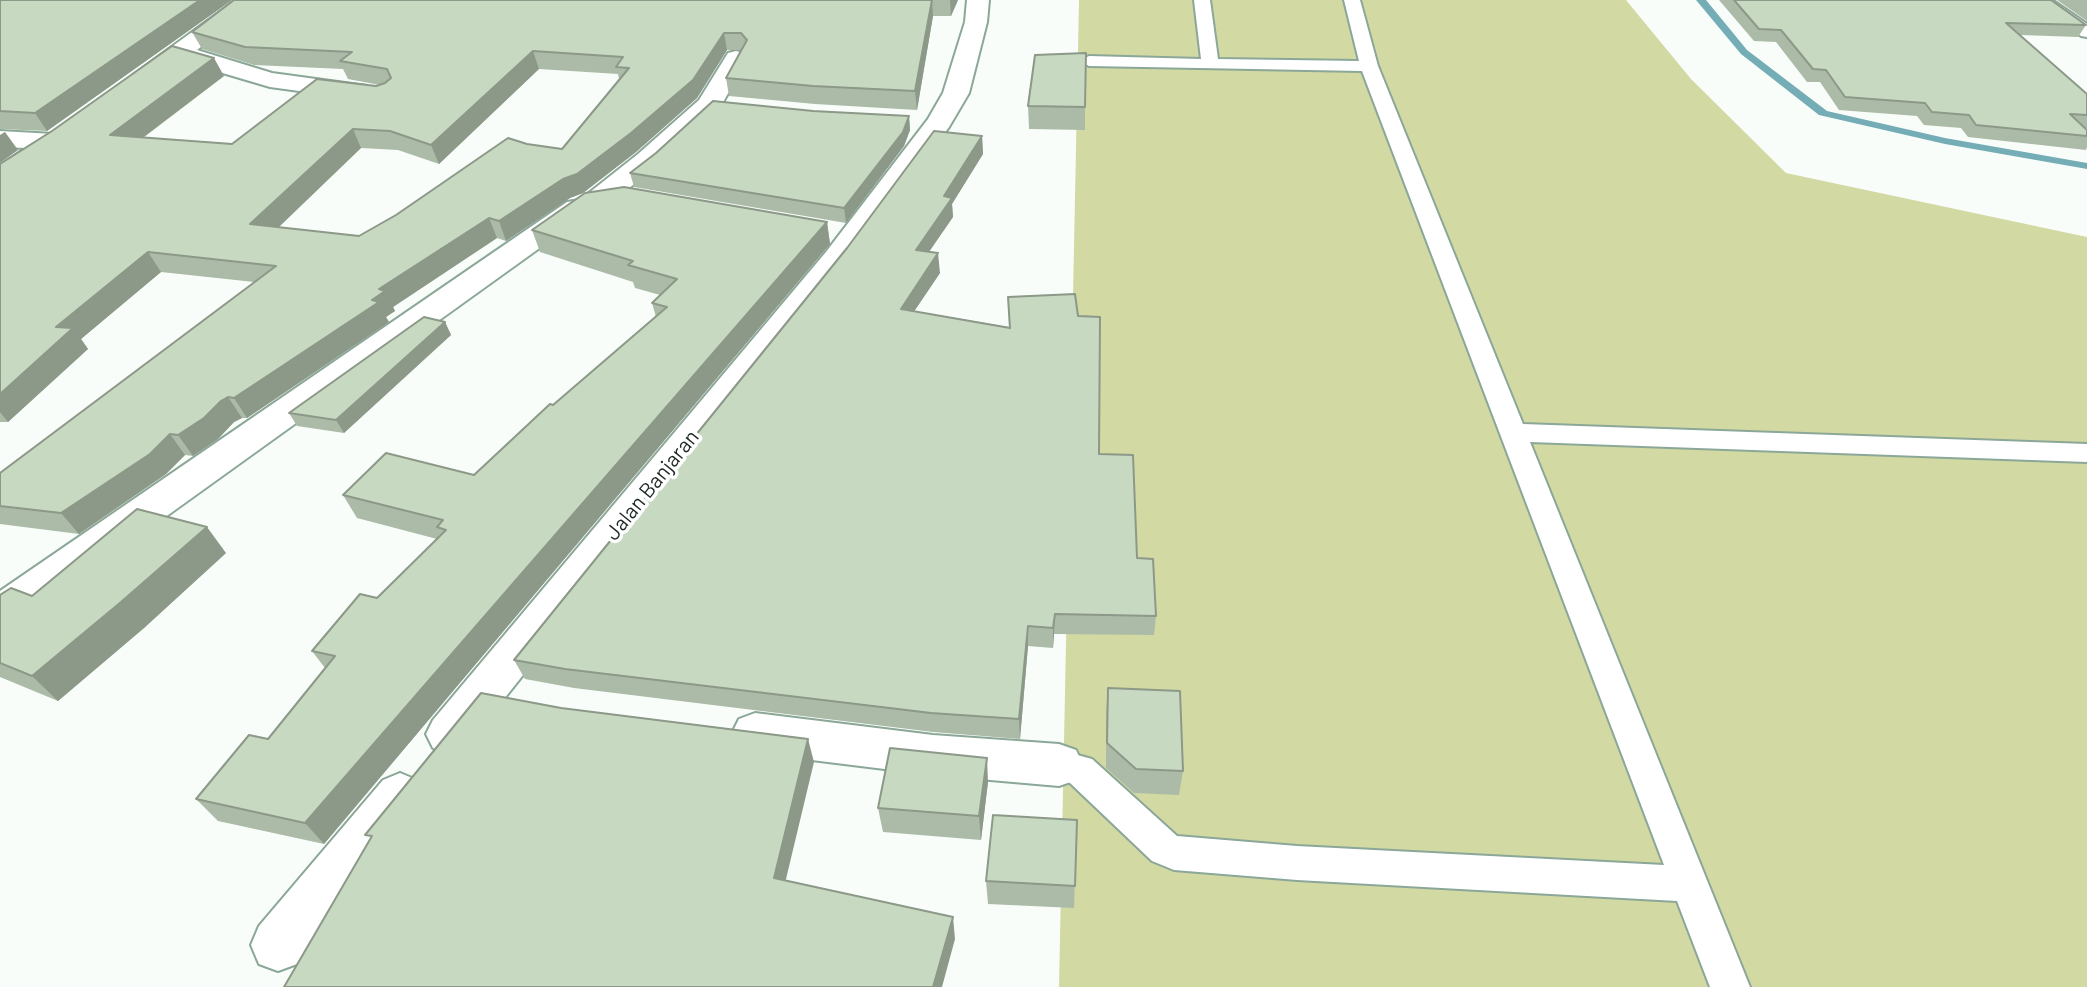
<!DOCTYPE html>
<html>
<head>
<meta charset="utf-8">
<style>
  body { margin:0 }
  canvas { display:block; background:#f8fdfa }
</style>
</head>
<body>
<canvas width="2087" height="987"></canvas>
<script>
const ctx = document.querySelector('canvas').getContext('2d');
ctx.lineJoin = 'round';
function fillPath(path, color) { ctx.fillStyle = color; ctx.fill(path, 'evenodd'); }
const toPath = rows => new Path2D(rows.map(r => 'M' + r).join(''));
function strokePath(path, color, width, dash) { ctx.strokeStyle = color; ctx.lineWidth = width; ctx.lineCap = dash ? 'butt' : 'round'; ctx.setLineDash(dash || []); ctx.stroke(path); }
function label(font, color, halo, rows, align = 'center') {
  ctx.font = font + ' Barlow,sans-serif'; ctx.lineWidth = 7; ctx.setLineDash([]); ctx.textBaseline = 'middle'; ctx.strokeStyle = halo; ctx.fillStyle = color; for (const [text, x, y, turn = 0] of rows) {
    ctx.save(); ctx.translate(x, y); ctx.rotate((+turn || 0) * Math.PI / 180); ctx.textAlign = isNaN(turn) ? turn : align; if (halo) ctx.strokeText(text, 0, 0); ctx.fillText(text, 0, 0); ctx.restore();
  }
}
const green = toPath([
  [1079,0,1626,0,1691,79,1786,173,2087,237,2087,987,1059,987]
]);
const stream = toPath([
  [1696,0,1706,0,1747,50,1827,111,1945,138,2087,163,2087,169,1945,144,1819,115,1741,54,1696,0]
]);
const lane = toPath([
  [1194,0,1210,0,1218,59,1359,61,1344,0,1360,0,1378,66,1523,424,2087,444,2087,462,1530,442,1750,987,1710,987,1677,901,1297,880,1174,870,1152,861,1070,783,1047,776,1042,765,1047,754,1059,750,1092,759,1177,836,1297,846,1664,865,1362,71,1089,66,1080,61,1089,56,1201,59,1194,0],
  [2033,0,2052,0,2087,24,2087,37,2081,36,2033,0]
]);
const street = toPath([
  [236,0,261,0,197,50,272,73,367,86,371,91,367,96,358,99,270,87,182,61,151,85,142,87,133,85,130,80,133,75,236,0],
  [967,0,989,0,987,22,969,93,949,127,848,266,465,748,449,754,433,748,426,734,433,720,826,252,928,119,943,93,965,22,967,0],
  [736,51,744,53,748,58,722,104,658,166,604,207,591,209,587,214,15,625,0,630,0,591,567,202,580,200,638,154,699,100,728,53,736,51],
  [0,131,54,134,63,136,67,142,63,148,10,184,0,186,0,166,26,148,0,147,0,131],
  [755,713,933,735,1059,744,1076,750,1083,765,1076,780,1059,786,933,775,755,753,739,747,732,733,739,719,755,713],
  [400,773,417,780,424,795,417,810,297,964,278,971,259,964,251,945,259,926,383,780,400,773]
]);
const wall = toPath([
  [0,0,232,0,47,131,0,129],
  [234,0,958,0,951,16,933,16,917,110,815,104,729,96,726,78,741,50,727,50,697,98,636,152,583,193,570,198,506,241,497,238,393,307,395,311,386,317,389,322,247,418,242,418,234,422,218,439,193,456,185,455,166,474,79,534,0,524,0,473,254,282,161,272,81,339,88,349,8,422,0,422,0,164,224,76,143,138,232,144,380,85,348,79,343,69,254,65,202,49,192,32],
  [539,69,618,74,619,79,562,149,527,144,359,236,279,227,361,148,398,150,439,164],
  [1719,0,2051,0,2086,25,2078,37,2020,35,2087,94,2087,128,2085,128,2087,130,2087,147,2086,150,1968,137,1961,128,1924,125,1917,116,1839,110,1820,82,1807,82,1776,42,1754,41],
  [2057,0,2087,0,2087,21],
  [1028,106,1085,107,1085,130,1029,129],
  [813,111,909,116,910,130,904,146,846,223,634,187,630,173],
  [982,136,983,154,952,204,953,217,929,252,940,273,914,311,1009,327,1008,297,1099,454,1156,616,1154,635,1054,634,1053,648,1028,646,1020,739,933,732,574,688,525,679,514,660],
  [827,222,830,244,324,844,218,821,196,799,268,739,325,668,312,651,377,598,437,539,357,518,343,495,474,475,553,405,656,317,652,303,660,295,635,288,633,282,540,252,532,230],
  [445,322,451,335,344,433,297,426,289,413],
  [226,553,144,628,58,701,0,677,0,595,32,596],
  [1108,688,1183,771,1179,795,1134,793,1106,768,1106,713],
  [988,782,981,840,883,832,878,808],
  [1077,820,1074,908,988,904,986,881]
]);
const shadedWall = toPath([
  [200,0,232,0,47,131,35,113],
  [932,0,933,16,917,110,915,91],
  [950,0,958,0,951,16],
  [724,33,727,50,697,98,636,152,583,193,570,198,506,241,499,221],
  [533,51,539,69,439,164,431,145],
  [214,58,224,76,121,154,110,135],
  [909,116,910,130,904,146,846,223,844,208],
  [353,129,361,148,261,244,250,224],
  [5,132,18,150,0,163,0,135],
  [982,136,983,154,952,204,953,217,917,269,916,250,944,196],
  [489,218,497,238,393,307,395,311,386,317,389,322,247,418,234,398,372,300,379,289],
  [827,222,830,244,324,844,305,823],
  [148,252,161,272,81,339,88,349,8,422,0,412,0,394,56,327],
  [938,253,940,273,903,328,901,309],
  [445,322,451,335,344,433,336,420],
  [228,397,242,418,234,422,218,439,193,456,178,435,221,401],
  [170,434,185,455,166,474,79,534,61,513],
  [207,527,226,553,144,628,58,701,32,676],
  [1055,614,1054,634,1053,648,1053,628],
  [1028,626,1028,646,1020,739,1019,719],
  [808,739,814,762,781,900,774,878],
  [987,758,988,782,981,840,979,816],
  [953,917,955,939,942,987,933,987]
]);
const building = toPath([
  [0,0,200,0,35,113,0,111,0,0],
  [234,0,932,0,915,91,813,86,726,78,747,40,741,33,724,33,693,80,631,133,577,174,563,179,499,221,489,218,379,289,385,291,372,300,379,302,234,398,228,397,221,401,204,418,178,435,170,434,150,454,61,513,0,506,0,473,276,266,148,252,56,327,73,328,0,394,0,164,52,131,172,46,214,58,110,135,232,144,317,79,376,86,385,83,391,78,387,69,340,61,352,52,245,47,192,32,234,0],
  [533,51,623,57,616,67,629,68,562,149,527,144,508,138,396,215,359,236,250,224,353,129,390,131,431,145,533,51],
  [1734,0,2051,0,2086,25,2006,23,2087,94,2087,115,2070,114,2087,130,2087,136,1976,125,1969,115,1932,112,1925,103,1845,97,1826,70,1813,69,1781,30,1759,29,1734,0],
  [1086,53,1085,107,1028,106,1035,55,1086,53],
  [713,101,813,111,909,116,903,132,844,208,630,173,656,153,713,101],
  [934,131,982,136,944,196,952,198,916,250,938,253,901,309,1010,328,1008,297,1075,294,1078,316,1100,317,1099,454,1133,455,1137,558,1153,559,1156,616,1055,614,1053,628,1028,626,1019,719,931,713,565,669,514,660,847,248,934,131],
  [624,187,827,222,305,823,196,799,249,735,268,739,335,656,312,651,360,594,377,598,446,530,437,527,443,520,343,495,386,453,474,475,550,404,553,405,667,307,652,303,677,279,628,265,633,261,532,230,585,193,624,187],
  [424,317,445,322,336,420,289,413,424,317],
  [137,509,207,527,121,602,32,676,0,663,0,595,11,588,32,596,137,509],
  [1108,688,1180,691,1183,771,1136,769,1107,743,1108,688],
  [481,693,561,708,808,739,774,878,953,917,933,987,284,987,372,836,365,835,481,693],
  [890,748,987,758,979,816,878,808,890,748],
  [993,815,1077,820,1075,886,986,881,993,815]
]);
const streetNames = [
  ["Jalan Banjaran",652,485,-51]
];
fillPath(green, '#d3d9a3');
fillPath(stream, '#74adb6');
strokePath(lane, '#8ba798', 4);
strokePath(street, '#8ba798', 4);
fillPath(lane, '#fff');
fillPath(street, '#fff');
fillPath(wall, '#acbba7');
fillPath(shadedWall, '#8c9888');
fillPath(building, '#c8d9c2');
strokePath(building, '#8c9888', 2);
label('21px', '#1d2822', '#fff', streetNames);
</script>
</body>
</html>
